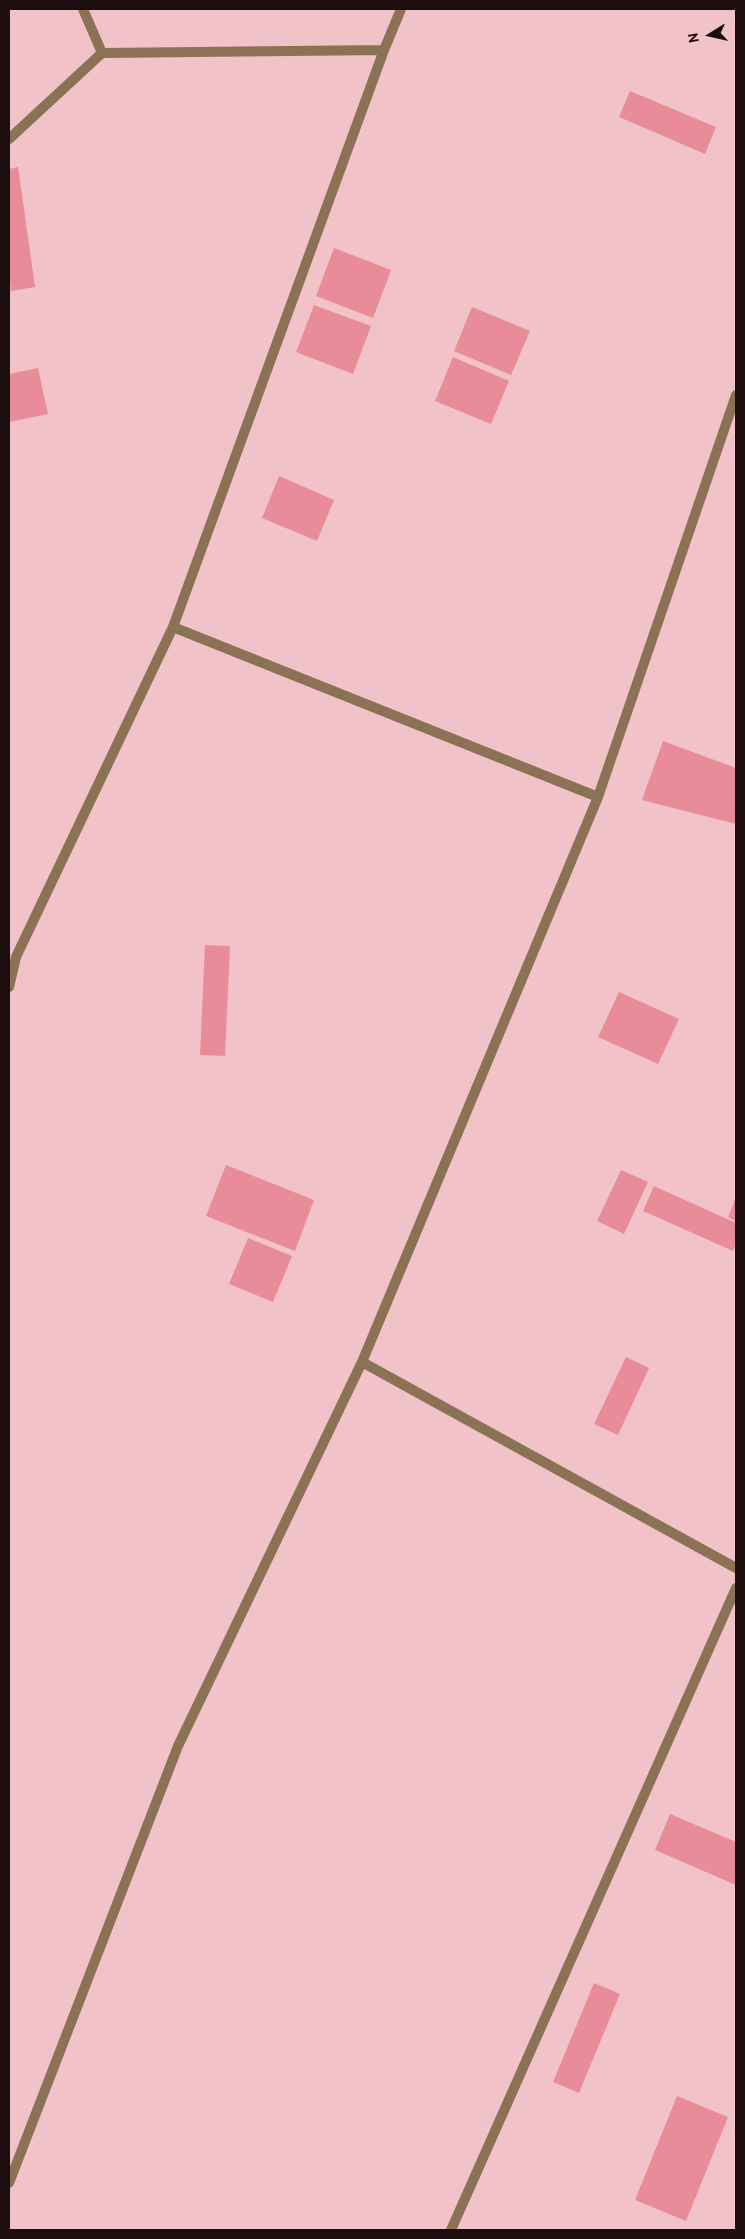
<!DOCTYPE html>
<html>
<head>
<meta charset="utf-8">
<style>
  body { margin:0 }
  #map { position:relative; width:745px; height:2239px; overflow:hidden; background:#f1c2c7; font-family:Overpass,sans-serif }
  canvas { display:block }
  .frame { position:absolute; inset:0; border:10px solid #1c0d0f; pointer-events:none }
  .north { position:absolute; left:685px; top:10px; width:50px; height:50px; -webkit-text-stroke:4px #f1c2c7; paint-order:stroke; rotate:260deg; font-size:14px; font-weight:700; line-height:20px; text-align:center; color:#1c0d0f }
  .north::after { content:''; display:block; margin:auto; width:18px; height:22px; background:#1c0d0f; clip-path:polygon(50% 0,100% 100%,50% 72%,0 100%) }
</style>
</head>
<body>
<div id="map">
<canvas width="745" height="2239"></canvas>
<div class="frame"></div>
<div class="north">N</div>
</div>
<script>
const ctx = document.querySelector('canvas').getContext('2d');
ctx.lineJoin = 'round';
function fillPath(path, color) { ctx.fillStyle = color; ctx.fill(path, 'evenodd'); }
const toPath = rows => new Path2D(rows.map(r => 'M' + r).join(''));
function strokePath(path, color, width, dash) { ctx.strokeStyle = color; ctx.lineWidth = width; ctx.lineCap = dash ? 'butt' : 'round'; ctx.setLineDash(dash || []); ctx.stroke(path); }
const building = toPath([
  [630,91,716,127,705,154,619,117],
  [18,167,35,287,11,291,9,275,9,169],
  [334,248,391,270,373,318,316,296],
  [314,305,371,326,353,374,296,352],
  [472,307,530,331,511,375,454,351],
  [453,357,509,381,491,424,435,401],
  [38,368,48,414,9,422,9,374],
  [279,476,334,500,317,541,262,518],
  [663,741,736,768,736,824,642,800],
  [205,945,230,946,225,1056,200,1055],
  [619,992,679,1019,658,1064,598,1037],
  [226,1165,314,1200,295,1251,206,1216],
  [621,1170,648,1182,624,1234,597,1221],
  [654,1186,736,1223,736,1243,733,1251,643,1211],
  [736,1197,736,1221,728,1217],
  [248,1238,292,1256,273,1302,229,1284],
  [626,1357,649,1368,618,1435,594,1424],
  [670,1814,736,1842,736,1885,655,1850],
  [594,1983,620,1994,579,2093,553,2082],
  [677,2096,728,2117,686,2221,635,2200]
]);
const minor = toPath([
  [83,9,102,53],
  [9,139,102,53,384,50],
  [173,627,598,797],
  [9,987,16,957,173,627,384,50,401,9],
  [362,1362,736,1568],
  [9,2183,178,1746,362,1362,598,797,736,395],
  [451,2230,736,1588]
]);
fillPath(building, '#e98c9a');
strokePath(minor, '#8a7255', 10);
</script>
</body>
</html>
